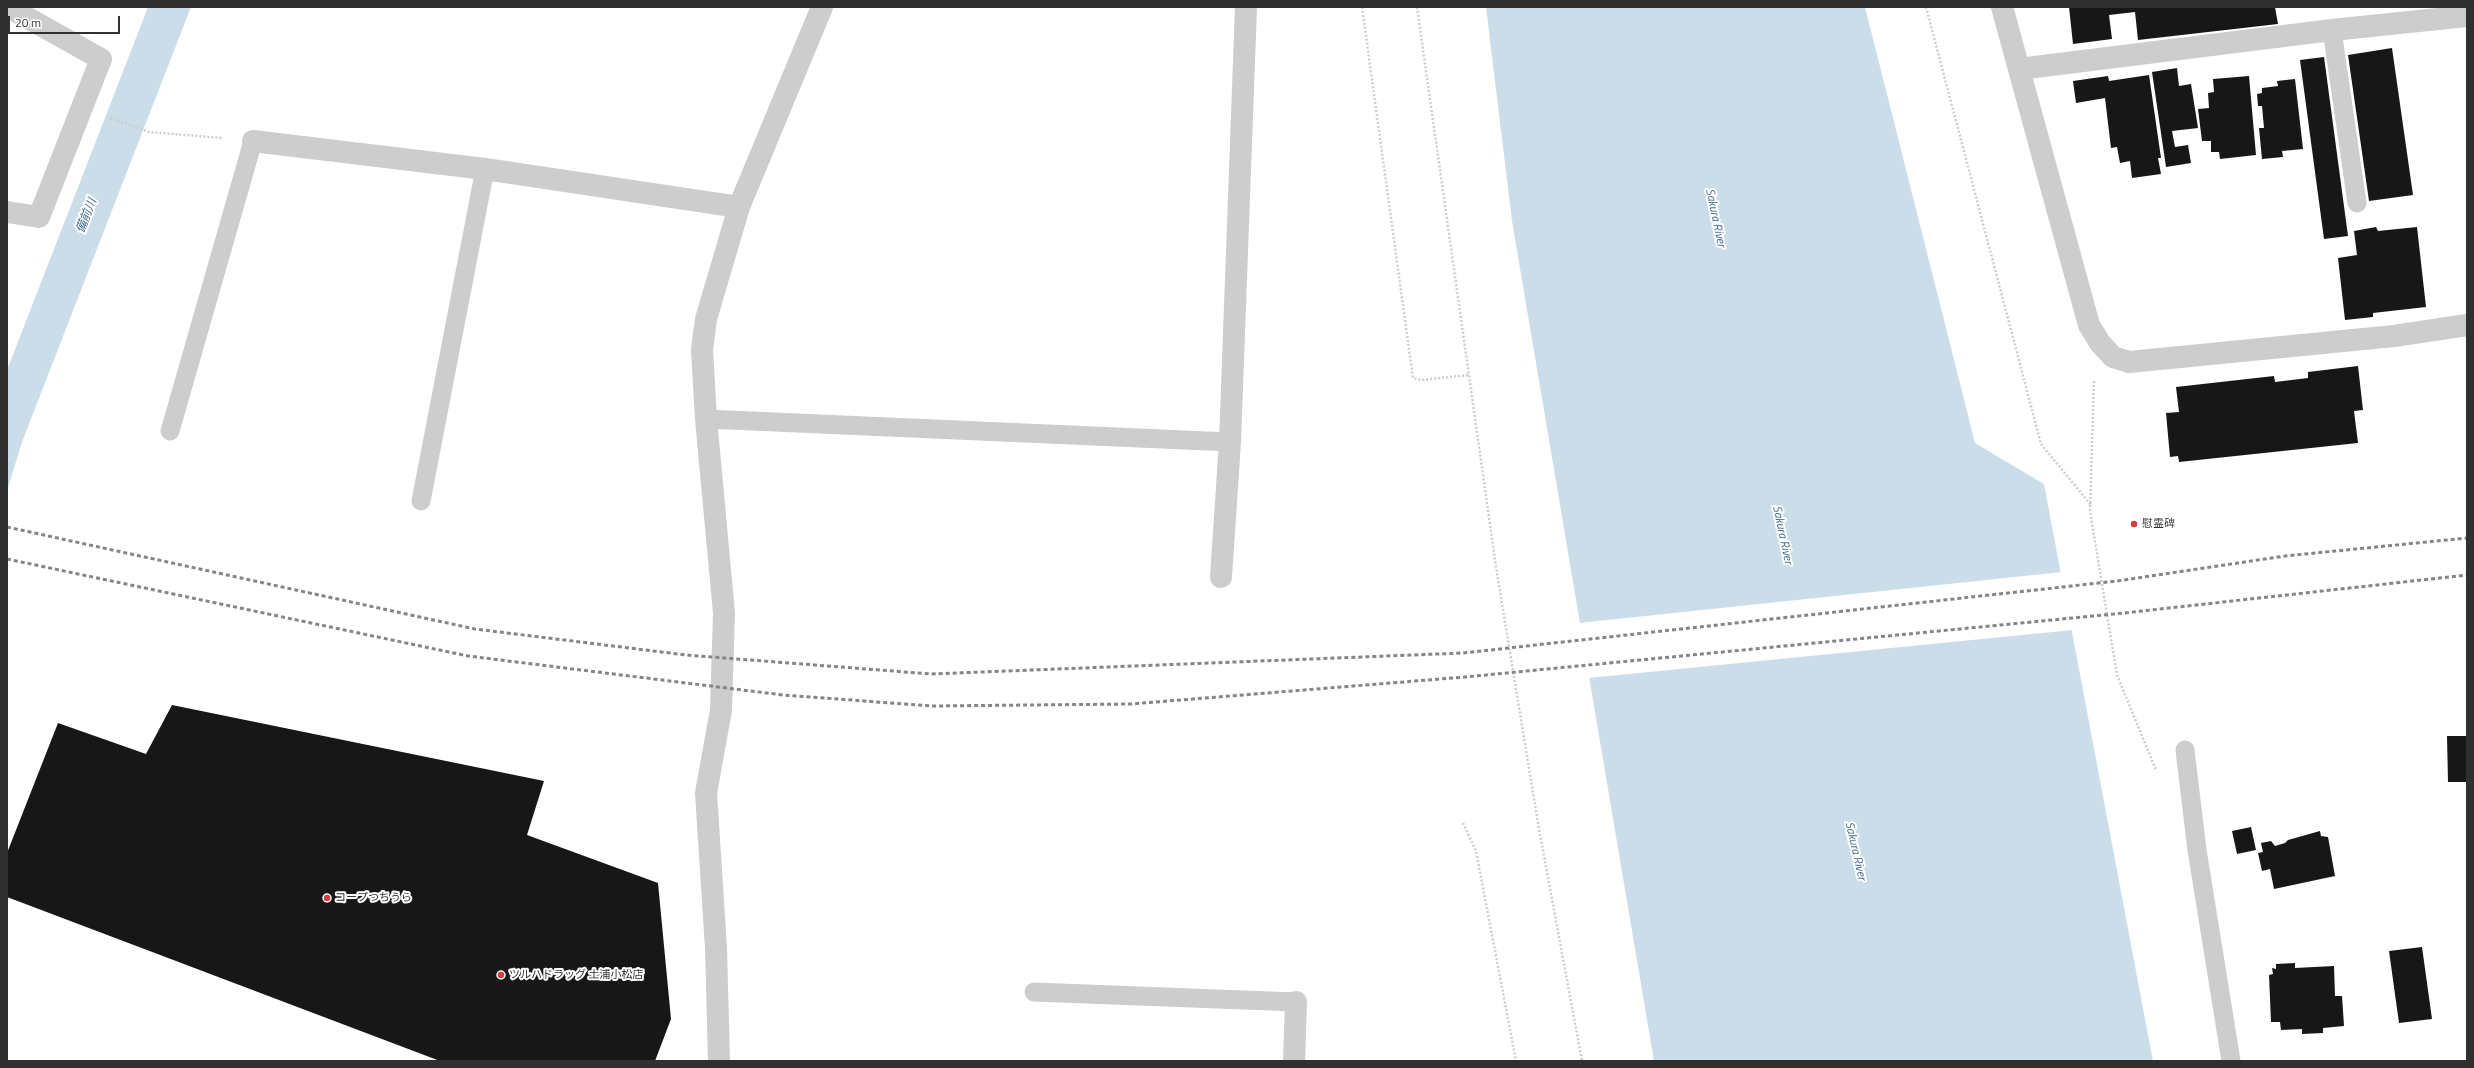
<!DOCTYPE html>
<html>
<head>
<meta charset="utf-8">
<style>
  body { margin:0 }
  #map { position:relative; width:2474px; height:1068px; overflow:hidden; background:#fff; font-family:"Titillium Web",sans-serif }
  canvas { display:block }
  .frame { position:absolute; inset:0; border:8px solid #303030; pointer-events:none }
  .scale { position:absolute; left:8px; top:16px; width:112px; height:18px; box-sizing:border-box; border:2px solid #303030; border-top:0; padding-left:5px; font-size:12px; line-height:14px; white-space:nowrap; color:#303030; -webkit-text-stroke:3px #fff; paint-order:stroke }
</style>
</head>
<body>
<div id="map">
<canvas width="2474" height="1068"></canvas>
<div class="frame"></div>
<div class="scale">20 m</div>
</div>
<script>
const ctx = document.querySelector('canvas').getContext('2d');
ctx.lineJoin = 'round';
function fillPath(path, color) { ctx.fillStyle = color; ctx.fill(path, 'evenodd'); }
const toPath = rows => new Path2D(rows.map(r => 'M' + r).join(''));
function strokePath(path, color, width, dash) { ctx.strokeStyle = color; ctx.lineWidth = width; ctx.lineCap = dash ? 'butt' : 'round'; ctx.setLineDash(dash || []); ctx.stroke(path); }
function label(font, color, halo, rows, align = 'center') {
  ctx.font = font + ' "Titillium Web","Noto Sans JP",sans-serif'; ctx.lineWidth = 4; ctx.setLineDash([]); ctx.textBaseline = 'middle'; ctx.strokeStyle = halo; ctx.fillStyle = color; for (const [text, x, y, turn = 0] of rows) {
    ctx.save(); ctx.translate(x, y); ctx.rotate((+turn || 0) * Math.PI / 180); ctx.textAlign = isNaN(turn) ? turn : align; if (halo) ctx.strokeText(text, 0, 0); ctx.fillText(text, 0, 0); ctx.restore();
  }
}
const water = toPath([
  [148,7,191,7,22,442,7,491,7,370],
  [1486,7,1865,7,1975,443,2044,484,2153,1061,1654,1061,1512,221]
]);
const pier = toPath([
  [2062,572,2073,630,1588,678,1579,623]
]);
const building = toPath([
  [2069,7,2275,7,2278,24,2138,40,2135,12,2109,15,2112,39,2073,44],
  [2392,48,2413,195,2369,201,2348,55],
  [2324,57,2348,236,2324,239,2300,60],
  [2177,68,2179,86,2191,84,2198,128,2172,131,2175,147,2188,145,2191,163,2166,167,2152,72],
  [2149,75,2161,158,2158,158,2161,174,2132,178,2130,161,2120,163,2117,147,2111,148,2105,98,2076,103,2073,81,2108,76,2109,81],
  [2249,76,2256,155,2220,159,2219,152,2211,152,2211,141,2202,141,2198,109,2209,108,2208,93,2214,92,2213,79],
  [2295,79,2303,149,2282,151,2283,157,2262,159,2259,128,2264,128,2262,106,2258,106,2257,94,2262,93,2262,88,2278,86,2277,81],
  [2376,227,2378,231,2417,227,2426,307,2373,313,2373,317,2345,320,2338,258,2357,255,2354,231],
  [2358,366,2363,410,2354,411,2358,443,2179,462,2178,456,2170,457,2166,413,2179,412,2176,387,2274,376,2275,382,2308,378,2308,372],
  [172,705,544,781,527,835,658,883,671,1019,655,1061,440,1061,7,897,7,853,58,723,146,754],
  [2447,736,2467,736,2467,782,2448,782],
  [2251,827,2256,850,2237,854,2232,831],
  [2320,831,2321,836,2328,837,2335,876,2274,889,2270,869,2262,871,2258,853,2263,852,2261,843,2271,841,2275,846,2285,843,2288,840],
  [2422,947,2432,1019,2399,1023,2389,951],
  [2295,963,2295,968,2334,966,2335,996,2342,996,2344,1026,2323,1028,2323,1033,2302,1034,2302,1029,2281,1030,2280,1022,2271,1022,2269,975,2273,974,2272,968,2276,969,2276,964]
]);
const path = toPath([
  [1362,7,1413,378,1421,380,1469,375],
  [1417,7,1496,567,1539,829,1582,1061],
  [1926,7,2041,444,2091,505],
  [110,118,149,132,222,138],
  [2094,381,2090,511,2117,675,2156,770],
  [1463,823,1476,851,1516,1061]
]);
const service = toPath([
  [2332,30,2357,203],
  [706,419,1230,442],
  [170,431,253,141],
  [421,501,485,169],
  [2185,750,2197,850,2231,1061],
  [1034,992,1296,1002]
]);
const minor = toPath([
  [2002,7,2089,325,2100,343,2113,357,2129,362,2394,336,2467,325],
  [2019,69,2332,30,2467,16],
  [253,141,485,169,739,207],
  [7,212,39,217,101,59,8,7],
  [1221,577,1230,442,1246,7],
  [1294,1061,1296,1002]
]);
const tertiary = toPath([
  [719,1061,716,948,706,793,721,710,724,613,706,419,702,350,706,319,739,207,822,7]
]);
const rail = toPath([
  [7,527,475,629,686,655,931,674,1463,653,2117,581,2285,556,2467,538],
  [7,559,468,656,783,695,932,706,1131,704,1465,677,2124,613,2467,575]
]);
const markers = [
  [2134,524,4,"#dc3c3e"],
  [327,898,4,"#dc3c3e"],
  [501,975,4,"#dc3c3e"]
];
const poiNames = [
  ["慰霊碑",2142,524],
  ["コープつちうら",335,898],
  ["ツルハドラッグ 土浦小松店",509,975]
];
const waterNames = [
  ["備前川",87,216,-69],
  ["Sakura River",1715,218,78],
  ["Sakura River",1782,535,78],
  ["Sakura River",1855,851,77]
];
fillPath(water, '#ccddea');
fillPath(pier, '#fff');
fillPath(building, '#171717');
strokePath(path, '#cdcdcd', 2.5, [2, 2]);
strokePath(service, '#cdcdcd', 19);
strokePath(minor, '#cdcdcd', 22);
strokePath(tertiary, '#cdcdcd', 22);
strokePath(rail, '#858585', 3, [4, 3]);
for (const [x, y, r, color] of markers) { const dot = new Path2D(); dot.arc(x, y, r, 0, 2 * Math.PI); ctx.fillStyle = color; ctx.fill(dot); strokePath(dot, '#fff', 1.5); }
label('11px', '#303030', '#fff', poiNames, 'left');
label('italic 12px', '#426b8e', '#fff', waterNames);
</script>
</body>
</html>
